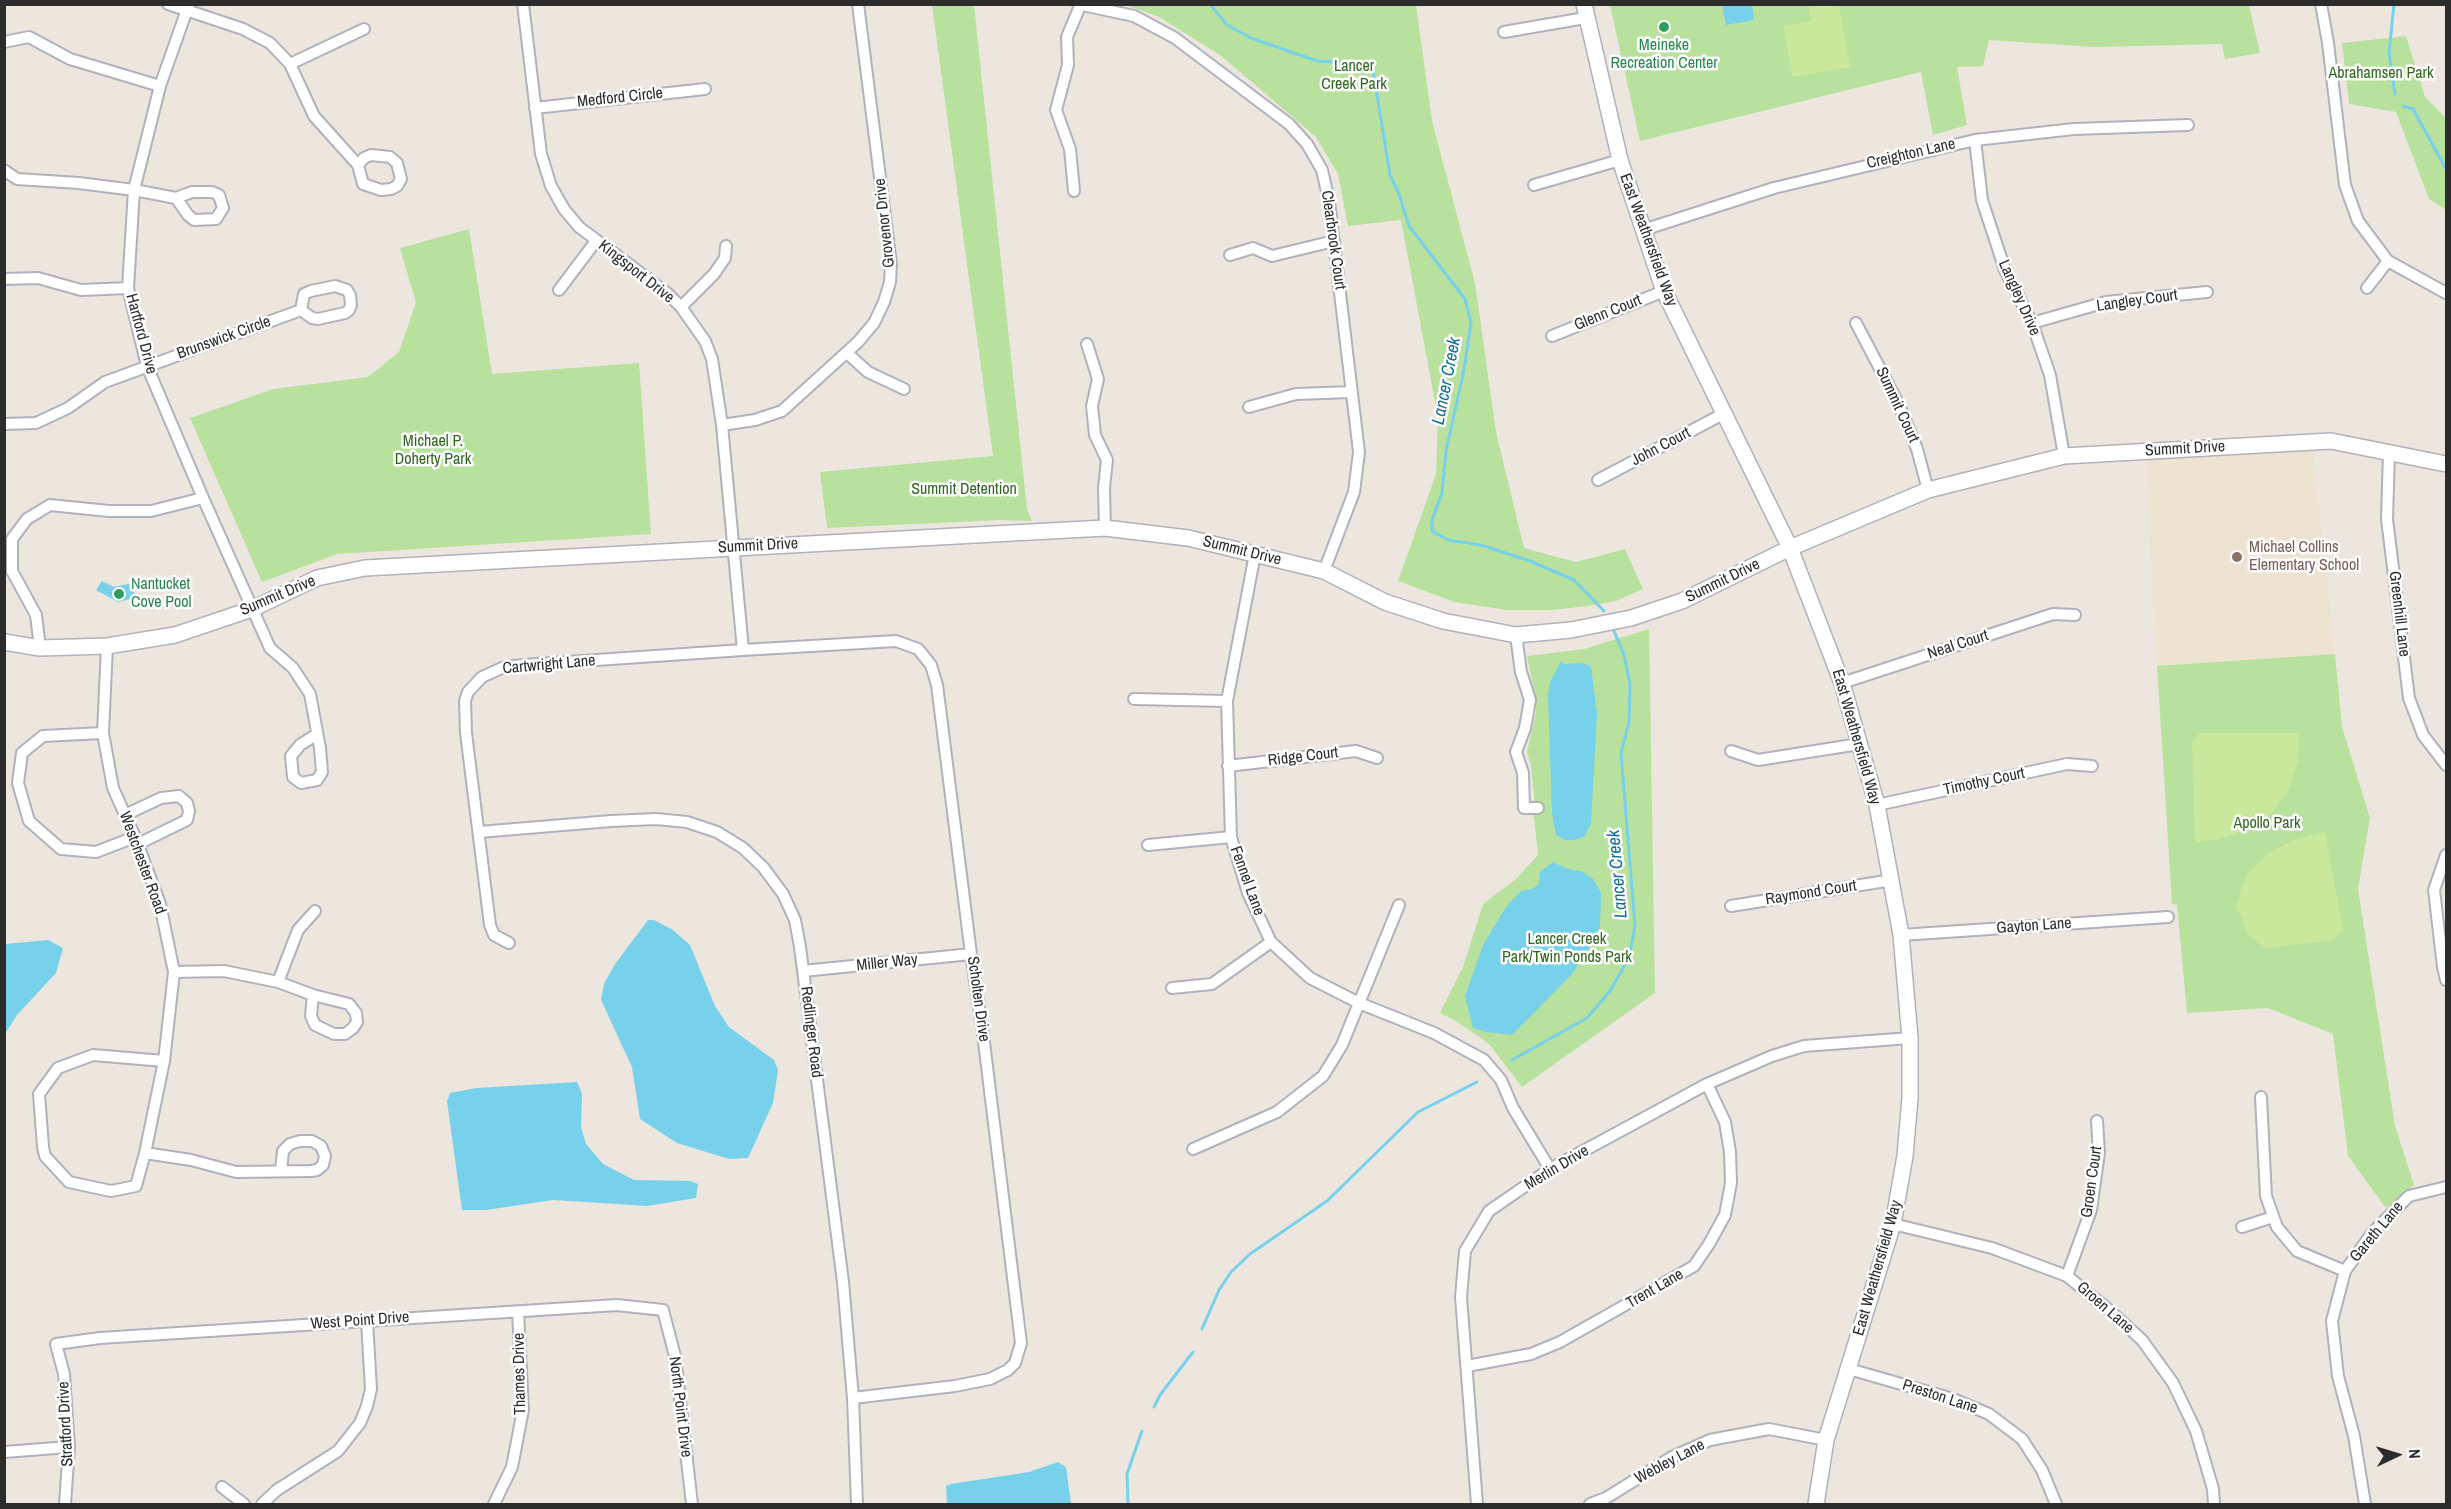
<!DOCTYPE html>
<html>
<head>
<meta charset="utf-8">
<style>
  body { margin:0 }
  #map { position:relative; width:2451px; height:1509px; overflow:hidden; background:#ede6df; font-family:"Archivo Narrow",sans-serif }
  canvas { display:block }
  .frame { position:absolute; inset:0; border:6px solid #2c2c2c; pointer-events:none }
  .north { position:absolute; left:2367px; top:1425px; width:60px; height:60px; -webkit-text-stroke:4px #fff; paint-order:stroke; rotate:86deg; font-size:16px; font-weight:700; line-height:24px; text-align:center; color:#2c2c2c }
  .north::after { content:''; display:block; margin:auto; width:21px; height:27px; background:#2c2c2c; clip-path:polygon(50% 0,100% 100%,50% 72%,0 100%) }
</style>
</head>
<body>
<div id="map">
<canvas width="2451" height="1509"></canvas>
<div class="frame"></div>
<div class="north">N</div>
</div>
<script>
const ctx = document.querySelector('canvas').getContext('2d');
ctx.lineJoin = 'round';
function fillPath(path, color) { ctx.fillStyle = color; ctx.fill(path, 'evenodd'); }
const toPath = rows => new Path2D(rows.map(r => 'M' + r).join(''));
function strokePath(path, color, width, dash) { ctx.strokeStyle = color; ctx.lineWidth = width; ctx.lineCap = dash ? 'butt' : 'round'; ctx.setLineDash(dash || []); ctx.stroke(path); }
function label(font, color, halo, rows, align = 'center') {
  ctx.font = font + ' "Archivo Narrow",sans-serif'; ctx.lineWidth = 5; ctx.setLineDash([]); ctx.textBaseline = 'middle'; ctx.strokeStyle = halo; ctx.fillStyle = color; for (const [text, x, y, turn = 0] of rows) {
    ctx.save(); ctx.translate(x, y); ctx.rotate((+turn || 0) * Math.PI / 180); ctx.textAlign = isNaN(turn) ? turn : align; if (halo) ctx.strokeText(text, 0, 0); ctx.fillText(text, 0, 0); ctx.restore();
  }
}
const education = toPath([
  [2313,451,2335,654,2157,666,2145,460]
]);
const green = toPath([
  [932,5,974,5,1027,509,1032,521,1000,520,827,528,820,472,993,456],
  [1126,5,1416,5,1432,121,1475,283,1496,432,1524,548,1576,562,1625,549,1643,589,1616,601,1588,606,1552,610,1507,610,1454,602,1398,581,1436,474,1438,418,1401,220,1348,226,1338,174,1316,137,1220,55,1159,17],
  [1610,5,2249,5,2260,53,2225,59,2222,44,2095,47,1989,40,1983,66,1957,67,1967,125,1933,135,1921,72,1640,141],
  [2406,36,2425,97,2446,118,2446,210,2429,199,2396,112,2349,104,2342,43],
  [469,229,492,374,639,363,651,534,337,554,262,582,190,418,273,389,368,377,399,352,416,303,400,248],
  [1649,629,1655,993,1522,1087,1489,1044,1456,1021,1440,1013,1463,967,1483,904,1516,879,1538,855,1534,817,1534,795,1531,765,1527,752,1536,712,1536,700,1527,656,1584,649],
  [2335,654,2342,727,2370,818,2358,889,2395,1126,2414,1185,2386,1208,2348,1156,2333,1034,2268,1008,2187,1013,2177,905,2172,904,2157,666]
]);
const pitch = toPath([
  [1808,5,1839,5,1850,67,1793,77,1783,26,1811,21],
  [2200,733,2299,733,2298,761,2287,794,2269,816,2243,832,2214,840,2195,842,2192,742],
  [2325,832,2343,930,2333,940,2266,948,2248,935,2236,905,2246,876,2267,854,2296,839]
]);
const water = toPath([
  [1722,5,1752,5,1754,20,1726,25],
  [102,581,114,587,133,583,135,598,118,602,96,590],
  [1561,661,1564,664,1584,663,1591,667,1597,713,1591,824,1584,837,1574,840,1565,840,1556,835,1552,813,1548,695,1550,682],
  [1553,862,1568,869,1581,871,1593,879,1601,893,1600,927,1589,949,1572,974,1512,1035,1486,1032,1473,1028,1465,996,1483,945,1506,907,1521,891,1532,889,1539,884,1540,872],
  [648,920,654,920,673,930,690,945,715,1006,729,1027,774,1060,778,1070,773,1103,748,1158,729,1159,677,1143,640,1119,632,1067,601,1000,604,984,615,964],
  [48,940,63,948,56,973,17,1015,5,1034,5,944],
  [577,1082,582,1094,581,1127,586,1144,603,1164,634,1180,690,1181,698,1184,696,1198,647,1206,553,1200,486,1210,462,1210,447,1101,450,1093,476,1088],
  [1058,1462,1066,1467,1071,1504,947,1504,946,1486,951,1484,1029,1472]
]);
const stream = toPath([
  [1210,4,1227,25,1251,38,1317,61,1372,64,1390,175,1399,194,1409,226,1465,299,1471,323,1464,370,1446,451,1442,493,1432,520,1432,531,1448,540,1481,545,1530,561,1574,580,1604,611],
  [2394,4,2389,53,2395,94],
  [2403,106,2413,109,2446,169],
  [1512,1060,1587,1018,1610,991,1629,958,1635,926,1621,753,1629,722,1630,684,1624,655,1614,631],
  [1202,1329,1219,1290,1231,1272,1250,1254,1327,1201,1418,1112,1477,1082],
  [1154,1407,1160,1395,1193,1352],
  [1128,1504,1127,1474,1142,1431]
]);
const street = toPath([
  [168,4,243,29,270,43,290,64,314,116,358,165,363,184,381,190,391,189,397,186,401,179,397,163,390,157,371,155,364,158,358,165],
  [189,4,160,86,134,190,128,288,147,366,203,498,270,648,293,668,310,694,320,748,322,772,317,780,301,783,293,777,291,756,300,745,317,734],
  [523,4,541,154,551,186,564,209,579,227,667,293,681,307,705,341,712,359,722,425,743,650],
  [1078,4,1134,16,1175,38,1289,124,1307,144,1322,170,1329,201,1359,452,1354,492,1324,571],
  [2321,4,2328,43,2345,185,2358,221,2388,261,2446,293],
  [1504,32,1585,18],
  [4,42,29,37,70,59,160,86],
  [290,64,364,29],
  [535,108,705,89],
  [1975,140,1982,200,2005,270,2032,323,2050,375,2064,456],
  [4,170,17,179,79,183,134,190,176,198,192,192,212,192,219,195,223,208,216,219,194,220,188,215,176,198],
  [1534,185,1620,160],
  [1074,191,1070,149,1056,110,1068,65,1067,37,1080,6],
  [1643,230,1774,188,1975,140,2074,129,2188,125],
  [1230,255,1253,248,1272,256,1334,241],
  [4,279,38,278,81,290,128,288],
  [2367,288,2388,261],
  [559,290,596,241],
  [681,307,714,274,725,258,726,246],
  [1856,323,1899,405,1917,449,1928,490],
  [2032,323,2106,302,2207,292],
  [1552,336,1664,291],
  [1087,344,1098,379,1092,406,1095,435,1107,460,1104,488,1105,528],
  [847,353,868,372,904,389],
  [1249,407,1296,394,1352,392],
  [4,424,36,423,68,408,105,382,301,310,304,294,311,291,335,286,347,290,350,295,351,305,349,310,345,313,318,319,312,318,301,310],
  [722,425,755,420,782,411,858,342,874,323,884,302,890,282,891,264,858,4],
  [2389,453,2387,519,2409,698,2423,735,2446,765],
  [1598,480,1723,414],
  [1255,554,1227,701,1231,837,1248,893,1271,942,1310,978,1359,1003,1434,1033,1484,1060,1501,1080,1513,1108,1550,1169],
  [1516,635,1521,672,1530,700,1525,728,1516,752,1523,773,1524,808,1538,808],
  [107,646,103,733,113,788,135,837,160,904,174,972,164,1061,145,1153,136,1186,111,1191,69,1182,45,1156,43,1147,39,1094,58,1068,93,1055,164,1061],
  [40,648,36,615,12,571,12,539,27,519,50,505,109,511,151,511,203,498],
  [1842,683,2053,614,2075,615],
  [1134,699,1227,701],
  [103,733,43,736,22,753,18,783,29,821,61,849,96,852,135,837],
  [1731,751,1758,760,1859,744],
  [1228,766,1356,751,1377,758],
  [1877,805,2067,764,2092,766],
  [125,815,161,798,179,796,187,803,189,811,187,820,138,844],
  [479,832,611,821,656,819,687,822,717,832,743,848,763,867,783,894,795,920,800,947,843,1282,853,1398,857,1504],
  [1148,845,1231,837],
  [2446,855,2434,890,2443,967,2446,980],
  [1731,906,1892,880],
  [1901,935,2168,917],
  [509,943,494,935,490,925,466,733,465,701,468,692,482,677,504,667,523,665,743,650,896,641,918,649,931,665,937,685,971,954,983,1034,1021,1343,1015,1363,1008,1370,990,1379,955,1386,853,1398],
  [803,971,971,954],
  [174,972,224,971,278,982,313,995,349,1004,356,1013,357,1022,353,1028,345,1034,334,1034,315,1025,311,1016,313,995],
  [278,982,298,930,315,911],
  [1172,988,1212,984,1271,942],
  [2261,1097,2266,1196,2277,1227,2297,1251,2345,1271],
  [1193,1149,1277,1112,1323,1076,1342,1045,1399,905],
  [145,1153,191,1160,236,1172,311,1171,317,1170,323,1165,325,1156,321,1146,312,1141,300,1141,290,1144,283,1151,281,1171],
  [1893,1224,1992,1248,2067,1276,2110,1311,2142,1340,2173,1383,2196,1431,2213,1489,2214,1504],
  [2242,1227,2273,1217],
  [2067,1276,2091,1210,2099,1153,2097,1121],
  [1467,1366,1531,1354,1560,1342,1694,1266,1709,1244,1725,1215,1731,1183,1730,1152,1725,1122,1707,1084],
  [1849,1369,1953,1399,1989,1414,2022,1439,2042,1470,2056,1504],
  [4,1452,69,1447],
  [222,1487,244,1504],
  [65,1504,69,1447,64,1374,56,1344,100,1338,617,1305,663,1310,675,1356,692,1504],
  [262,1504,277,1490,338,1451,360,1423,367,1406,371,1389,367,1321],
  [494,1504,512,1467,523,1410,518,1311],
  [1477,1504,1461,1297,1465,1251,1489,1211,1550,1169,1707,1084,1772,1056,1804,1046,1910,1038],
  [1590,1504,1606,1498,1672,1457,1710,1440,1769,1429,1826,1440],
  [2365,1504,2354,1436,2338,1376,2332,1321,2345,1271,2372,1233,2409,1196,2446,1187]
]);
const secondary = toPath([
  [1584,4,1620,160,1664,291,1790,548,1842,683,1877,805,1901,935,1910,1038,1910,1098,1905,1156,1893,1224,1826,1440,1816,1504],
  [4,642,40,648,107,646,175,635,252,609,317,578,365,568,1105,528,1188,538,1324,571,1385,602,1443,621,1516,635,1571,630,1631,618,1682,601,1790,548,1928,490,2064,456,2331,441,2446,464]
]);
const markers = [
  [1664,27,6,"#2e9e5b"],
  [2237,557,6,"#8d6e63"],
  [119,594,6,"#2e9e5b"]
];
const leisureNames = [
  ["Meineke",1664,46],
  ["Recreation Center",1664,64],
  ["Nantucket",131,585,"left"],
  ["Cove Pool",131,603,"left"]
];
const parkNames = [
  ["Lancer",1354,67],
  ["Creek Park",1354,85],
  ["Abrahamsen Park",2381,74],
  ["Michael P.",433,442],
  ["Doherty Park",433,460],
  ["Summit Detention",964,490],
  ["Apollo Park",2267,824],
  ["Lancer Creek",1567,940],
  ["Park/Twin Ponds Park",1567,958]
];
const streetNames = [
  ["Medford Circle",620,98,-6],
  ["Creighton Lane",1911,154,-13],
  ["Grovenor Drive",885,223,-96],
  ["Clearbrook Court",1333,240,82],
  ["East Weathersfield Way",1648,240,70],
  ["Kingsport Drive",636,272,38],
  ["Langley Drive",2019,298,66],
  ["Langley Court",2137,301,-8],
  ["Glenn Court",1608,313,-22],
  ["Hartford Drive",141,334,75],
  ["Brunswick Circle",224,338,-20],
  ["Summit Court",1897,405,65],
  ["John Court",1661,447,-28],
  ["Summit Drive",2185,449,-3],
  ["Summit Drive",758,546,-3],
  ["Summit Drive",1242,551,14],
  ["Summit Drive",1723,581,-26],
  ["Summit Drive",278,596,-23],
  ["Greenhill Lane",2399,614,83],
  ["Neal Court",1958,645,-18],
  ["Cartwright Lane",549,665,-5],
  ["East Weathersfield Way",1856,737,74],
  ["Ridge Court",1303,757,-7],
  ["Timothy Court",1984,782,-12],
  ["Westchester Road",142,863,70],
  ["Fennel Lane",1247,881,70],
  ["Raymond Court",1811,893,-9],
  ["Gayton Lane",2034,926,-4],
  ["Miller Way",887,963,-6],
  ["Scholten Drive",978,999,82],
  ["Redlinger Road",811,1032,83],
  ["Merlin Drive",1557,1168,-31],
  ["Groen Court",2092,1182,-82],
  ["Gareth Lane",2377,1232,-50],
  ["East Weathersfield Way",1878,1268,-74],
  ["Trent Lane",1655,1289,-30],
  ["Groen Lane",2105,1308,41],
  ["West Point Drive",360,1321,-4],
  ["Thames Drive",520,1374,-91],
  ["Preston Lane",1940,1397,18],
  ["North Point Drive",680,1407,83],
  ["Stratford Drive",66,1424,-93],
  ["Webley Lane",1670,1462,-28]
];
const educationNames = [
  ["Michael Collins",2249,548],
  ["Elementary School",2249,566]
];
const waterNames = [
  ["Lancer Creek",1447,381,-79],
  ["Lancer Creek",1618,874,-95]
];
fillPath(education, '#eee2d0');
fillPath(green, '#b8e19e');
fillPath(pitch, '#cae89b');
fillPath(water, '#77d1ea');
strokePath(stream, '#77d1ea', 3);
strokePath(street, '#afb2bc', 14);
strokePath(secondary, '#afb2bc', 18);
strokePath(street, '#fff', 10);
strokePath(secondary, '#fff', 15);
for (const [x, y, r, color] of markers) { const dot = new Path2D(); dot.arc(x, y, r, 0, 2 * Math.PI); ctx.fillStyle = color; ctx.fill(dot); strokePath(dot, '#fff', 2); }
label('16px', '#27864d', '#fff', leisureNames);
label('16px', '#30671e', '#fff', parkNames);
label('16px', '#2c2c2c', '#fff', streetNames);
label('16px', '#785e54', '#fff', educationNames, 'left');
label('italic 18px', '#137199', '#fff', waterNames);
</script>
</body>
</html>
